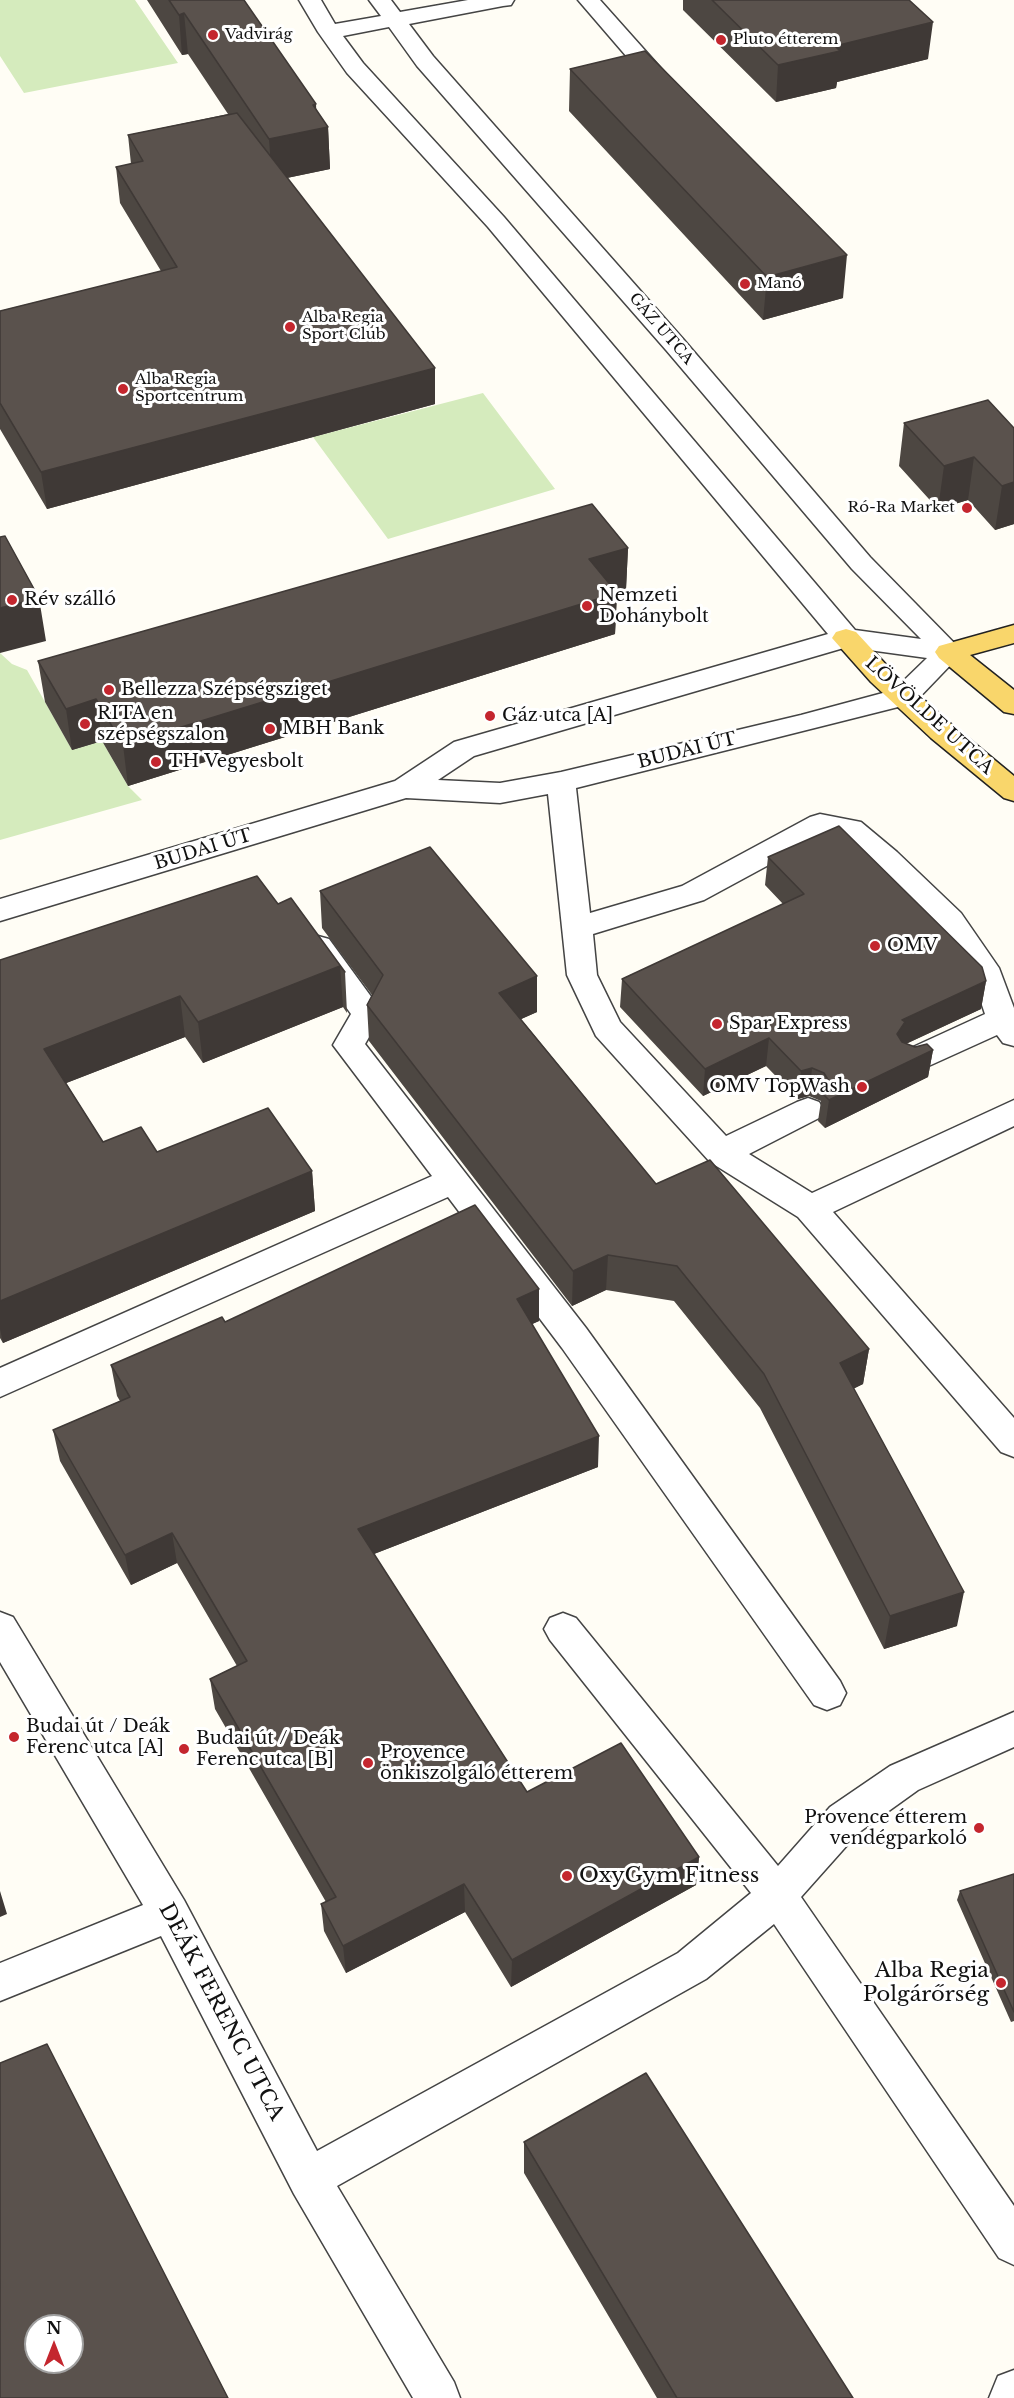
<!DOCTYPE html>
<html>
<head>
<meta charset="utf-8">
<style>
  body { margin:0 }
  #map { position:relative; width:1014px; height:2398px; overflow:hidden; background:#fffdf5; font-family:"Libre Baskerville",serif }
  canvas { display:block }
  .north { position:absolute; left:24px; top:2314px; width:60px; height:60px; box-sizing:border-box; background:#fff; border:2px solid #a0a0a0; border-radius:50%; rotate:0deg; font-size:16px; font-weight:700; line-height:24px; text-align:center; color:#111 }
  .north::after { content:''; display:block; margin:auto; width:21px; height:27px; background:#c4262e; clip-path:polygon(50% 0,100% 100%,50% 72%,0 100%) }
</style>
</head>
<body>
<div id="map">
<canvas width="1014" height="2398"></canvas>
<div class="north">N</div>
</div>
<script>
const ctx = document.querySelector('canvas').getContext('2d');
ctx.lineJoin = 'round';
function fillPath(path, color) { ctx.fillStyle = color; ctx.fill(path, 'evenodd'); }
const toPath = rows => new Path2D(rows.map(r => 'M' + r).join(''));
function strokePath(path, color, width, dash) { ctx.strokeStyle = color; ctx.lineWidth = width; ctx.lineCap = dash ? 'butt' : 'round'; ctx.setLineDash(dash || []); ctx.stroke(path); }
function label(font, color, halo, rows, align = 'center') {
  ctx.font = font + ' "Libre Baskerville",serif'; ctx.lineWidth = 6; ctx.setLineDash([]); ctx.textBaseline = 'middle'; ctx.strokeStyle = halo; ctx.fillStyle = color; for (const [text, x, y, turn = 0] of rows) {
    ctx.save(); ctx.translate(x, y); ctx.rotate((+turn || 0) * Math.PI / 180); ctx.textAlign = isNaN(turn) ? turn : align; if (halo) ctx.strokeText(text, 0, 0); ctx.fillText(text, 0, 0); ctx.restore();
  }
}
const green = toPath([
  [0,0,135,0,178,63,24,93,0,56],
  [483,393,555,489,388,539,313,437],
  [0,653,12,664,27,670,72,750,102,741,128,786,142,800,0,840]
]);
const minor = toPath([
  [299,0,321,0,335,24,381,16,369,0,391,0,400,12,468,0,514,0,511,5,503,6,409,24,433,56,684,340,870,557,963,652,914,703,576,788,590,913,682,886,810,817,820,814,861,822,897,852,961,913,999,968,1014,1008,1014,1046,1003,1043,997,1035,922,1069,911,1073,900,1069,895,1061,900,1053,985,1014,973,978,939,929,877,866,842,838,824,835,704,900,593,934,597,975,620,1022,726,1136,797,1102,808,1098,819,1102,824,1110,819,1118,749,1154,812,1193,1014,1100,1014,1126,833,1212,1014,1418,1014,1457,1001,1452,798,1217,710,1162,596,1036,567,975,548,794,500,803,406,798,0,921,0,899,395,781,454,742,828,634,488,227,347,73,318,32,299,0],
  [389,27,417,66,666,350,852,569,921,639,855,630,504,217,363,63,343,36,389,27],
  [847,647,927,658,894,690,801,715,561,772,500,783,438,780,474,756,847,647],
  [578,0,600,0,674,83,677,88,674,93,666,95,658,93,578,0],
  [318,936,329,939,383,1013,365,1044,586,1328,840,1681,846,1693,840,1705,827,1710,814,1705,562,1348,448,1197,0,1397,0,1368,432,1176,333,1045,351,1014,303,947,307,939,318,936],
  [0,1612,13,1617,184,1900,317,2151,678,1953,751,1893,550,1640,544,1629,550,1618,563,1613,576,1618,778,1866,830,1807,890,1766,1014,1712,1014,1747,918,1790,858,1833,801,1897,1014,2206,1014,2265,999,2258,774,1924,706,1979,337,2186,454,2382,460,2398,413,2398,294,2194,161,1936,0,2001,0,1963,143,1905,0,1662,0,1612],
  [1014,2370,1014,2398,989,2398,998,2376,1014,2370]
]);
const major = toPath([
  [1014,625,1014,643,970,655,1014,690,1014,714,1004,712,939,658,935,652,939,646,1014,625],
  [846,629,856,632,891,670,951,724,1014,776,1014,801,1004,798,931,738,871,682,832,638,836,632,846,629]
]);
const wall = toPath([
  [147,0,244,0,328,127,330,169,287,178,435,368,435,404,47,509,0,429,0,311,161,271,120,203,116,167,131,164,128,135,228,114,188,54,182,55],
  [683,0,909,0,928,59,837,82,836,88,776,102,683,10],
  [570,69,843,298,763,320,569,111],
  [904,423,1014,428,1014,524,995,530,968,500,938,509,899,466],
  [628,548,626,589,616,592,617,593,615,634,128,786,102,741,72,750,45,702,38,661],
  [768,857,986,981,981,1009,906,1044,915,1047,933,1050,928,1077,825,1128,818,1121,821,1101,809,1096,798,1099,766,1066,703,1096,620,1007,622,979,783,904,765,885],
  [320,891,537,976,537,1012,521,1019,656,1184,869,1349,863,1384,853,1389,957,1626,884,1649,760,1408,674,1301,606,1290,572,1306,369,1041,367,1005,372,995,322,928],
  [291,898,345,972,347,1013,343,1007,203,1063,185,1037,66,1083,103,1142,157,1152,312,1171,315,1211,3,1343,0,1338,0,960,278,904],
  [539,1289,539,1321,532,1324,598,1467,374,1554,527,1792,699,1857,696,1885,511,1987,465,1912,346,1973,324,1931,321,1904,326,1902,215,1709,210,1679,237,1666,177,1563,131,1585,60,1461,53,1430,120,1401,117,1396,111,1365,225,1322],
  [1014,1874,1014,2021,1011,2022,957,1900,960,1891],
  [524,2142,853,2398,657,2398,524,2173]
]);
const shadedWall = toPath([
  [184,13,188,54,182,55,179,15],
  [933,22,928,59,837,82,836,88,776,102,778,65,835,46],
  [316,104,317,129,328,127,330,169,272,181,269,139,313,105],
  [847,255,843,298,763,320,767,277],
  [435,368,435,404,47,509,41,472],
  [974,457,968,500,938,509,944,466],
  [1014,482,1014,524,995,530,1002,486],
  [628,548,626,589,588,600,589,559],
  [617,593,615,634,128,786,123,745],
  [39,598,46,641,0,653,0,608],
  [96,699,102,741,72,750,66,709],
  [340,966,343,1007,203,1063,198,1022],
  [537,976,537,1012,499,1029,499,993],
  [986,981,981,1009,901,1046,897,1034,902,1020],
  [180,996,185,1037,51,1089,44,1049],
  [769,1038,766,1066,703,1096,705,1069],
  [933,1050,928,1077,825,1128,829,1100],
  [812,1068,809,1096,798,1099,801,1071],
  [312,1171,315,1211,3,1343,0,1329,0,1301],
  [608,1255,606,1290,572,1306,573,1271],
  [539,1289,539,1321,517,1331,517,1299],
  [869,1349,863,1384,834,1398,840,1363],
  [599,1436,598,1467,361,1559,358,1529],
  [172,1533,177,1563,131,1585,125,1555],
  [964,1592,957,1626,884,1649,890,1616],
  [699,1857,696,1885,511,1987,512,1960],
  [464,1884,465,1912,346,1973,343,1946],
  [0,1891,7,1914,0,1917]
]);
const building = toPath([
  [169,0,244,0,316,104,313,105,328,127,269,139,184,13,179,15,169,0],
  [712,0,909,0,933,22,835,46,840,51,778,65,712,0],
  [645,51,847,255,767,277,570,69,645,51],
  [237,113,435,368,41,472,0,403,0,311,177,267,116,167,143,161,128,135,237,113],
  [988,400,1014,428,1014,482,1002,486,974,457,944,466,904,423,988,400],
  [592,504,628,548,589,559,617,593,123,745,96,699,66,709,38,661,592,504],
  [5,536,39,598,0,608,0,537,5,536],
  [839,826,982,967,986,981,902,1020,905,1022,897,1034,902,1042,915,1047,927,1044,933,1050,829,1100,822,1093,830,1083,824,1073,812,1068,801,1071,769,1038,705,1069,622,979,804,894,768,857,839,826],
  [430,847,537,976,499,993,656,1184,710,1160,869,1349,840,1363,964,1592,890,1616,764,1374,677,1266,608,1255,573,1271,367,1005,383,975,320,891,430,847],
  [257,876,278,904,291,898,345,972,340,966,198,1022,180,996,44,1049,103,1142,141,1127,157,1152,268,1108,312,1171,0,1301,0,960,257,876],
  [475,1205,539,1289,517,1299,599,1436,358,1529,527,1792,621,1743,699,1857,512,1960,464,1884,343,1946,321,1904,336,1897,210,1679,247,1661,172,1533,125,1555,53,1430,130,1397,111,1365,222,1317,225,1322,475,1205],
  [1014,1874,1014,2012,960,1891,1014,1874],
  [47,2044,228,2398,0,2398,0,2063,47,2044],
  [36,2326,72,2326,72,2362,36,2362,36,2326],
  [646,2073,853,2398,677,2398,524,2142,646,2073]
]);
const markers = [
  [213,35,6,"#c4262e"],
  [721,40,6,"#c4262e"],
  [745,284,6,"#c4262e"],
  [290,327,6,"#c4262e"],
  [123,389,6,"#c4262e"],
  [967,508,6,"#c4262e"],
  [12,600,6,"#c4262e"],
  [587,606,6,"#c4262e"],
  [109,690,6,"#c4262e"],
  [490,716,6,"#c4262e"],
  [85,724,6,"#c4262e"],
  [270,729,6,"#c4262e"],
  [156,762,6,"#c4262e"],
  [875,946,6,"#c4262e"],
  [717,1024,6,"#c4262e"],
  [862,1087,6,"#c4262e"],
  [14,1737,6,"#c4262e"],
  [184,1749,6,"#c4262e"],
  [368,1763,6,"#c4262e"],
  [979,1828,6,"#c4262e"],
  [567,1876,6,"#c4262e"],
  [1001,1983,6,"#c4262e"]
];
const farPoinames = [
  ["Vadvirág",225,35],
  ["Pluto étterem",733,40],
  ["Manó",757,284],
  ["Alba Regia",302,318],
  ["Sport Club",302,335],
  ["Alba Regia",135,380],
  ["Sportcentrum",135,397],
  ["Ró-Ra Market",955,508,"right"]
];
const farStreetnames = [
  ["GÁZ UTCA",661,329,49]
];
const poiNames = [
  ["Nemzeti",599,596],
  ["Dohánybolt",599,617],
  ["Rév szálló",24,600],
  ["Bellezza Szépségsziget",121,690],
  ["RITA en",97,714],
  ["szépségszalon",97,735],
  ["Gáz utca [A]",502,716],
  ["MBH Bank",282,729],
  ["TH Vegyesbolt",168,762],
  ["OMV",887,946],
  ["Spar Express",729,1024],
  ["OMV TopWash",850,1087,"right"],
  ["Budai út / Deák",26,1727],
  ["Ferenc utca [A]",26,1748],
  ["Budai út / Deák",196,1739],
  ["Ferenc utca [B]",196,1760],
  ["Provence",380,1753],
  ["önkiszolgáló étterem",380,1774],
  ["Provence étterem",967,1818,"right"],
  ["vendégparkoló",967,1839,"right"]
];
const streetNames = [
  ["LÖVÖLDE UTCA",929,716,42],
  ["BUDAI ÚT",687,751,-14],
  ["BUDAI ÚT",203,850,-17]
];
const nearPoinames = [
  ["OxyGym Fitness",579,1876],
  ["Alba Regia",989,1971,"right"],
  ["Polgárőrség",989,1995,"right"]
];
const nearStreetnames = [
  ["DEÁK FERENC UTCA",221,2012,62]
];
fillPath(green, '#d5ebbd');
strokePath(minor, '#444', 3);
strokePath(major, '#222', 3);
fillPath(minor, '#fff');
fillPath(major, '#f9d66b');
fillPath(wall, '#4d4742');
fillPath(shadedWall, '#3f3936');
fillPath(building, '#5a524d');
strokePath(building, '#3f3936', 1.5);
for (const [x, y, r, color] of markers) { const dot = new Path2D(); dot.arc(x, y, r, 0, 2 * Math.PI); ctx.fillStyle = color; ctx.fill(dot); strokePath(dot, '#fff', 2); }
label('15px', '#111', '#fff', farPoinames, 'left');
label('15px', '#111', '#fff', farStreetnames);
label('18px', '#111', '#fff', poiNames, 'left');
label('18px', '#111', '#fff', streetNames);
label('21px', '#111', '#fff', nearPoinames, 'left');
label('21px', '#111', '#fff', nearStreetnames);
</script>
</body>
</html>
